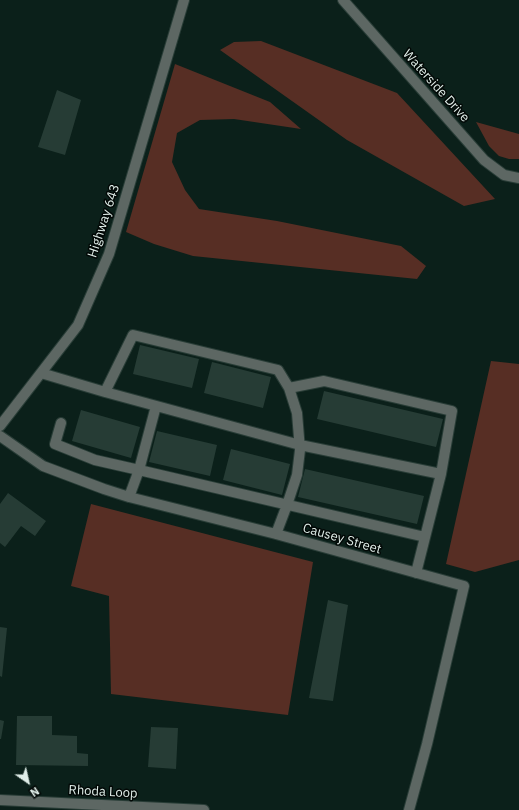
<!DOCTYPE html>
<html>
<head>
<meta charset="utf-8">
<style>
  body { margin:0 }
  #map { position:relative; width:519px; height:810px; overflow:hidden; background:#0b201a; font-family:"IBM Plex Sans",sans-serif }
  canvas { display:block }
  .north { position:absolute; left:8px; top:762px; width:40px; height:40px; -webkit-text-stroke:3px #020806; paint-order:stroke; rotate:146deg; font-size:11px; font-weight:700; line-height:16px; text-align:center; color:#e0eee9 }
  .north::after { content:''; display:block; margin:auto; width:14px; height:18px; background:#e0eee9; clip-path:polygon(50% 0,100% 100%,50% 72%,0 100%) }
</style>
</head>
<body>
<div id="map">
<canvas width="519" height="810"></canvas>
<div class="north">N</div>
</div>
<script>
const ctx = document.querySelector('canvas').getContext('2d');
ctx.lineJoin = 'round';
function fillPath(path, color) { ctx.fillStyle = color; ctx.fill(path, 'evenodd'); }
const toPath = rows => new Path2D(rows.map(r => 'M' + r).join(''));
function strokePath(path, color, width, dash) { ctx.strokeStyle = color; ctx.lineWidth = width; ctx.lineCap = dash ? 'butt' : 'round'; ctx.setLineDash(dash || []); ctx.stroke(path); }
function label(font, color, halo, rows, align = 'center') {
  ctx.font = font + ' "IBM Plex Sans",sans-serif'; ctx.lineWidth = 3; ctx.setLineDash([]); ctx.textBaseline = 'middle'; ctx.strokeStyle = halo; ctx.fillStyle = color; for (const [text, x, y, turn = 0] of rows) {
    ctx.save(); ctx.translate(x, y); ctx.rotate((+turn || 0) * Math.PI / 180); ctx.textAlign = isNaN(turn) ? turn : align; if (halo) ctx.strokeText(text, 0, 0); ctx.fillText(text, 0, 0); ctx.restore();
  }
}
const green = toPath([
  [261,41,397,93,495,199,464,206,347,140,220,50,234,42],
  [175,64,270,102,301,129,234,119,200,120,177,133,172,162,185,190,199,209,277,221,401,246,426,266,417,279,193,256,154,244,126,232],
  [476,122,519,134,519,159,509,159,499,156,489,146],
  [491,361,519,364,519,560,475,572,446,564],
  [91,504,313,562,288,715,111,694,109,596,71,586]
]);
const building = toPath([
  [57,90,81,100,65,155,38,147],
  [140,345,199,359,192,388,133,374],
  [212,362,271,377,263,408,204,393],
  [324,391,443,419,436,447,317,419],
  [81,410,140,427,131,458,72,441],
  [157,431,217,445,210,476,149,462],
  [231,449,290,464,282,495,223,480],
  [305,469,424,496,417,524,298,497],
  [8,493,46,521,35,536,21,526,5,547,0,543,0,504],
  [328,600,348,605,333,701,309,698],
  [0,627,7,628,2,677,0,676],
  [17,716,52,716,52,735,77,736,77,753,88,754,88,766,16,765],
  [0,720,4,721,1,739,0,739],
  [151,727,178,728,176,769,148,767]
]);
const minor = toPath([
  [343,0,484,160,504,175,519,178],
  [41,373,105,392,133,335,278,370,289,388,297,413,300,450,297,475,287,505,276,534],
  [289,388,324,381,452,411,441,474,416,573],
  [105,392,300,445,441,474],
  [61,423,55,444,95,460,139,470,425,537],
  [0,426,78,325,109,254,184,0],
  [0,436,43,466,104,489,129,497,276,534,464,586,427,744,409,810],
  [129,497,139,470,156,406],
  [0,800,204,810]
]);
const streetNames = [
  ["Waterside Drive",436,86,48],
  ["Highway 643",104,221,-72],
  ["Causey Street",342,539,16],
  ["Rhoda Loop",103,792,3]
];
fillPath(green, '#572e24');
fillPath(building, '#263c35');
strokePath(minor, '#293d37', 12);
strokePath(minor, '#5d6763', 10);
label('13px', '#e0eee9', '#020806', streetNames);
</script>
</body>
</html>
